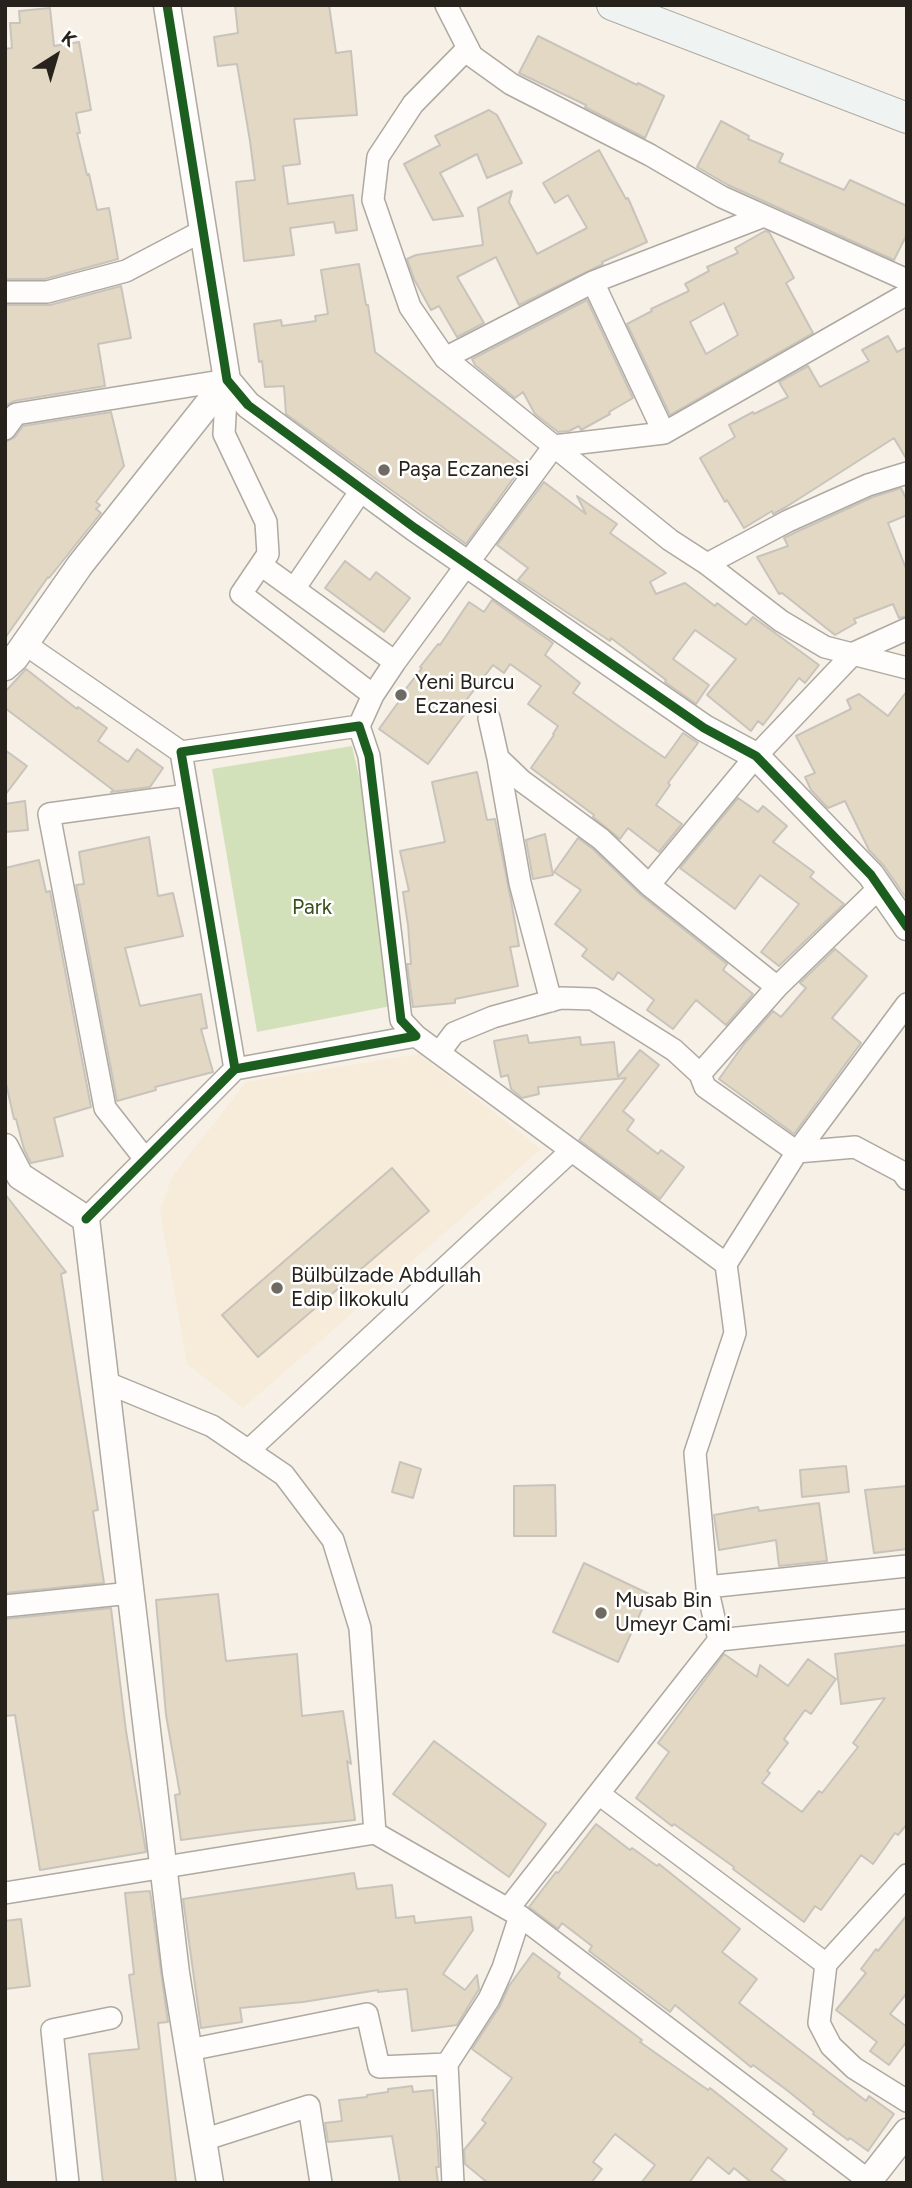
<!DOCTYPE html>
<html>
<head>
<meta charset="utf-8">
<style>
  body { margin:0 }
  #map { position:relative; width:912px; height:2188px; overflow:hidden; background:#f6f0e6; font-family:Figtree,sans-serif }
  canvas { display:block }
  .frame { position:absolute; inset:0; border:7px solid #27231c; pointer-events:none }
  .north { position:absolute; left:21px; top:21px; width:70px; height:70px; -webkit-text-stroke:5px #fff; paint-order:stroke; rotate:37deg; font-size:19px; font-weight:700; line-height:28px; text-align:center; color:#27231c }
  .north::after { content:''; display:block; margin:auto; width:24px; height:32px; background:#27231c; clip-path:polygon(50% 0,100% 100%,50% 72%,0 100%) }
</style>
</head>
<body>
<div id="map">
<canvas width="912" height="2188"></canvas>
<div class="frame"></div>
<div class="north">K</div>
</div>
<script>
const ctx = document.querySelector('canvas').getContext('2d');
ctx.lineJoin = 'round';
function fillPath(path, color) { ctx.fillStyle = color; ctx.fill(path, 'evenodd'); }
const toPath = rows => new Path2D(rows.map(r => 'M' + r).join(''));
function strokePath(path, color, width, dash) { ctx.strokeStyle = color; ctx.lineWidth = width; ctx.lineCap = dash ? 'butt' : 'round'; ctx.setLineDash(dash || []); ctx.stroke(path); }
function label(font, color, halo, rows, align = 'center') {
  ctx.font = font + ' Figtree,sans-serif'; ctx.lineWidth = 5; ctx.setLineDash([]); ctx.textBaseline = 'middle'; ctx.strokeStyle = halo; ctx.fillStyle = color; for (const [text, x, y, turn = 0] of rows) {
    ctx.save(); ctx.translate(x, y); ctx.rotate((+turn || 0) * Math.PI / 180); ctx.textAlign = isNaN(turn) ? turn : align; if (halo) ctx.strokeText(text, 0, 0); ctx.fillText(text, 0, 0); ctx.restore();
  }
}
const built = toPath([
  [419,1054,541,1149,243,1408,187,1364,160,1211,172,1177,246,1082]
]);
const green = toPath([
  [352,746,386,893,391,1006,257,1032,212,769]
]);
const building = toPath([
  [235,5,329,5,336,53,351,51,357,115,294,119,300,164,283,166,288,204,353,195,357,230,336,233,334,222,290,228,294,255,244,261,236,182,255,180,250,141,237,64,218,66,214,37,238,33,235,5],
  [50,8,54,46,79,42,91,110,76,113,80,133,77,133,87,175,89,174,97,210,109,208,118,259,45,279,5,279,5,49,12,48,10,23,20,23,19,11,50,8],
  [538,36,637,85,638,83,664,96,645,138,585,107,586,105,519,73,538,36],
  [489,110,497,115,522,163,487,178,477,154,440,173,463,216,433,220,404,164,440,145,435,136,489,110],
  [721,121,749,136,748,139,783,154,779,162,844,190,850,180,907,206,907,234,894,260,728,185,697,167,721,121],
  [599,150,626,199,628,198,647,242,602,262,603,264,519,305,496,257,457,277,484,323,457,337,439,306,431,310,414,279,407,259,416,255,483,245,478,208,512,191,509,202,537,254,587,228,568,195,555,203,543,183,599,150],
  [765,231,769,232,794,278,786,283,813,333,670,415,627,324,652,311,651,309,689,291,685,284,709,271,707,267,738,253,735,248,765,231],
  [724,303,738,335,706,354,690,322,724,303],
  [359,264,366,305,368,305,375,352,523,465,466,544,286,414,284,386,265,387,262,361,259,362,254,324,281,320,282,326,316,321,315,316,328,314,321,270,359,264],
  [121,286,131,338,98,344,105,386,14,401,5,406,5,305,50,305,121,286],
  [587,300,633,398,609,412,610,414,581,430,579,426,569,431,558,432,535,414,523,392,515,398,475,365,472,359,587,300],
  [888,336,897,352,907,347,907,460,894,438,786,507,773,514,772,511,744,528,727,500,725,502,700,458,735,437,729,425,753,412,754,414,788,397,779,382,808,366,820,387,869,361,862,350,888,336],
  [111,412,124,466,96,502,100,505,96,509,101,513,49,578,48,577,5,638,5,442,15,437,23,426,111,412],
  [544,482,586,514,577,496,617,524,610,533,666,573,650,582,656,594,685,583,715,606,717,603,746,625,753,617,819,665,805,683,799,678,763,725,758,721,751,731,707,695,736,659,695,630,673,659,709,685,696,704,665,682,666,680,611,638,610,641,518,580,528,568,497,545,544,482],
  [901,488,907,501,907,515,888,523,907,571,907,616,899,618,893,604,854,619,856,623,835,635,782,593,779,594,757,557,788,546,784,538,794,533,873,497,901,488],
  [345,561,370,580,376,572,410,598,384,632,325,588,345,561],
  [492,600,553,643,545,655,580,683,573,693,620,727,665,758,683,733,698,743,668,783,670,785,656,805,682,824,659,852,628,828,620,839,593,817,594,815,531,768,554,735,553,734,558,726,528,704,541,686,510,664,504,673,493,665,458,711,464,715,428,764,379,729,400,700,398,699,422,668,420,667,438,644,440,645,469,602,484,612,492,600],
  [26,669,77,709,78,707,107,728,98,741,128,762,137,749,163,768,150,787,111,792,113,790,5,708,5,692,26,669],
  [907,691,907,899,884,866,869,850,845,801,828,808,811,790,805,777,815,773,796,736,851,709,847,700,859,694,888,716,907,691],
  [5,750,27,766,5,795,5,750],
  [477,772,487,820,495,819,511,900,519,946,510,947,518,986,455,999,455,1003,413,1007,407,964,411,964,408,925,403,892,409,891,400,851,445,842,432,782,477,772],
  [738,798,758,812,763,806,787,826,773,842,814,872,810,877,844,904,779,966,761,952,799,904,760,875,735,909,680,868,738,798],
  [25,801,28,830,5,832,5,804,25,801],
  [545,834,553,875,533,879,526,840,545,834],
  [149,837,158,896,173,893,183,936,125,948,140,1006,201,994,207,1028,201,1029,213,1072,155,1087,156,1090,117,1101,76,885,84,884,79,852,149,837],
  [578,838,593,849,641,895,727,964,723,970,753,994,726,1025,696,1000,673,1029,647,1010,654,1000,618,972,613,980,582,956,587,949,555,924,581,890,554,872,578,838],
  [39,860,46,892,50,891,91,1107,54,1118,63,1156,31,1163,24,1149,16,1119,14,1119,5,1079,5,868,39,860],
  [835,949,867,976,832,1018,861,1043,794,1134,719,1079,744,1044,773,1011,781,1017,806,988,800,983,835,949],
  [527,1035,529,1043,580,1037,581,1045,614,1042,618,1077,640,1050,659,1065,623,1111,634,1120,627,1130,658,1154,661,1150,684,1167,660,1199,579,1140,626,1078,538,1087,539,1094,522,1098,511,1089,508,1075,501,1077,494,1041,527,1035],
  [392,1168,429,1211,258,1357,222,1315,392,1168],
  [5,1194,66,1272,61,1274,98,1510,93,1511,104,1583,5,1593,5,1194],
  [400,1462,421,1469,413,1498,392,1492,400,1462],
  [846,1466,849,1492,802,1497,800,1470,846,1466],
  [555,1485,556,1536,514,1536,514,1486,555,1485],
  [907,1486,907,1549,874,1553,865,1490,907,1486],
  [819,1503,827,1561,779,1566,776,1540,719,1550,714,1515,758,1507,759,1511,819,1503],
  [584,1563,649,1594,618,1662,553,1632,584,1563],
  [218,1594,226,1661,297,1654,302,1716,343,1711,351,1764,347,1761,355,1820,255,1830,181,1840,175,1795,180,1794,166,1715,156,1600,218,1594],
  [111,1608,126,1731,146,1852,40,1870,15,1715,5,1716,5,1619,111,1608],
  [907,1645,907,1824,898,1835,895,1833,873,1864,861,1855,821,1910,815,1906,804,1922,733,1869,734,1867,674,1824,672,1826,636,1798,669,1752,658,1743,724,1654,757,1677,760,1665,788,1686,808,1659,836,1679,811,1714,805,1710,784,1739,788,1743,767,1771,770,1773,762,1783,802,1812,819,1791,822,1793,858,1747,853,1743,885,1698,841,1704,835,1654,907,1645],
  [434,1741,546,1824,509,1877,393,1794,434,1741],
  [596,1824,630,1850,632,1848,657,1866,659,1864,740,1929,722,1952,757,1979,739,2003,866,2101,869,2096,894,2114,868,2151,850,2138,848,2140,813,2114,814,2112,788,2091,753,2065,751,2067,675,2005,670,2012,589,1951,592,1946,562,1923,558,1929,529,1907,556,1872,558,1873,596,1824],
  [354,1873,357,1889,392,1885,396,1918,414,1916,415,1923,471,1917,473,1930,443,1974,465,1990,477,1975,479,1989,457,2025,412,2031,407,1989,378,1992,378,1990,303,2002,240,2008,242,2022,201,2028,183,1899,354,1873],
  [150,1891,168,2022,158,2023,176,2183,103,2183,89,2054,139,2049,129,1975,134,1974,125,1893,150,1891],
  [907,1915,907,1993,890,2014,907,2027,907,2041,889,2065,870,2051,877,2042,836,2010,866,1973,861,1969,876,1949,878,1951,907,1915],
  [21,1919,30,1986,5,1989,5,1921,21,1919],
  [533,1953,560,1973,558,1977,642,2040,640,2042,708,2090,710,2088,787,2149,771,2170,788,2183,752,2183,734,2168,729,2174,708,2157,689,2183,641,2183,655,2165,615,2134,593,2162,602,2169,591,2183,488,2183,465,2164,464,2150,486,2123,482,2120,512,2078,472,2049,500,2006,509,1986,533,1953],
  [412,2086,413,2092,433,2090,437,2135,439,2167,436,2167,438,2183,400,2183,392,2136,328,2142,325,2123,342,2121,339,2100,367,2097,367,2095,388,2092,388,2089,412,2086]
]);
const minor = toPath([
  [446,5,472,56,511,84,650,155,722,197,907,280],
  [468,48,413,104,378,157,373,200,410,307,445,358,670,540,707,564,781,621,825,647,907,668],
  [593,282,664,433,907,294],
  [5,292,47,292,126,271,204,230],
  [445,358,593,282,764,216],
  [5,429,16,414,227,380,224,434,266,522,268,554,241,594,373,695],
  [707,564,788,521,868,485,907,473],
  [261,565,395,662],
  [294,589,362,489],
  [25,644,181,752],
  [489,718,498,758,522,781,601,839,649,885,777,987],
  [359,726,373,695,395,662,554,446,664,433],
  [498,758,520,883,551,1001],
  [649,885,756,756,854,653,907,629],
  [416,1036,726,1264,797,1152,705,1087,700,1074,674,1050,593,999,561,998,493,1017,454,1033,439,1053],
  [700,1074,777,987,880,887],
  [797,1152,907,1004],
  [797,1152,855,1147,902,1172,907,1179],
  [145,1159,105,1108,49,814,188,795],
  [86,1219,235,1069,416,1036,401,1020,369,756,359,726,181,752,235,1069],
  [105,1382,212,1426,284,1475,333,1540,360,1628,375,1833],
  [248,1451,571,1151],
  [707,1587,907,1566],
  [5,1606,131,1593],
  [719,1640,707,1587,695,1453,735,1333,726,1264],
  [599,1794,826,1964],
  [907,1875,826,1964,819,2023,831,2046,854,2068,907,2101],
  [5,1893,375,1833,520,1916,872,2183],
  [508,1909,719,1640,907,1620],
  [189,2050,367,2014,379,2067,447,2064,453,2183],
  [447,2064,489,1999,503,1968,520,1916],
  [203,2140,309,2106,321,2183],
  [68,2183,52,2030,111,2018]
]);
const tertiary = toPath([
  [167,5,227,380,248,405,415,528,704,728,756,756,871,875,907,927],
  [5,667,15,658,80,565,227,380],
  [5,1147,20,1176,86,1219,176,1973,210,2183],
  [867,2183,907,2132]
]);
const secondary = toPath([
  [612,5,907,118]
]);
const cycleway = toPath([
  [167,5,227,380,248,405,415,528,704,728,756,756,871,875,907,927],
  [86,1219,235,1069,416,1036,401,1020,369,756,359,726,181,752,235,1069]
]);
const markers = [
  [384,470,7,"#6f6b63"],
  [401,695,7,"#6f6b63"],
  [277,1288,7,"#6f6b63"],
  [601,1613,7,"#6f6b63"]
];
const poiNames = [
  ["Paşa Eczanesi",398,470],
  ["Yeni Burcu",415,683],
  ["Eczanesi",415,707],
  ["Bülbülzade Abdullah",291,1276],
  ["Edip İlkokulu",291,1300],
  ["Musab Bin",615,1601],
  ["Umeyr Cami",615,1625]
];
const parkNames = [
  ["Park",312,908]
];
fillPath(built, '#f7ecd9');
fillPath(green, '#d3e1ba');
fillPath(building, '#e3d8c4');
strokePath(building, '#c8c4bc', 2);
strokePath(minor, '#aea9a1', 24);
strokePath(tertiary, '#aea9a1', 29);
strokePath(secondary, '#aea9a1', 32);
strokePath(minor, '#fefdfb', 21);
strokePath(tertiary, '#fefdfb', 26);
strokePath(secondary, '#eff4f2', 30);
strokePath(cycleway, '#1b5e20', 9);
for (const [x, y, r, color] of markers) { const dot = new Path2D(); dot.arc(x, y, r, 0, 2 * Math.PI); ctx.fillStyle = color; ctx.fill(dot); strokePath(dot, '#fff', 2.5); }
label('21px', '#27231c', '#fff', poiNames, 'left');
label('21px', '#394f1b', '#fff', parkNames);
</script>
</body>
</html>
